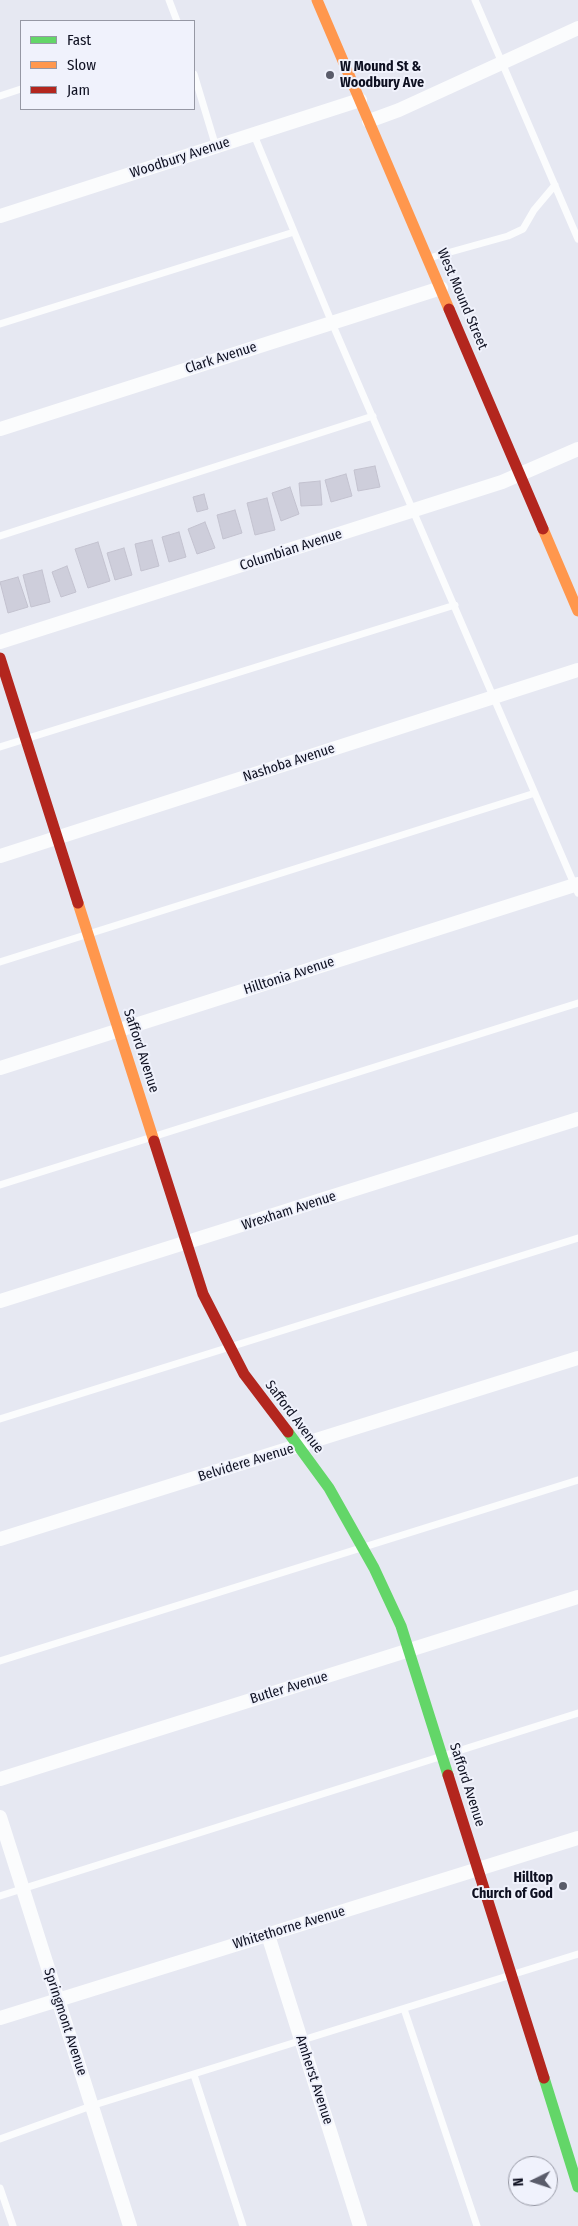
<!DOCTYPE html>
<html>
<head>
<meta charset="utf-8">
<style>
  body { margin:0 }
  #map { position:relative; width:578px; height:2226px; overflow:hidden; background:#e6e8f2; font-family:"Fira Sans Condensed",sans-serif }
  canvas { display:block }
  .legend { position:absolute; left:20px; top:20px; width:175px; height:90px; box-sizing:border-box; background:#f0f2fc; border:1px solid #9698a4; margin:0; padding:6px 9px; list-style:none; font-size:15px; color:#0e1021 }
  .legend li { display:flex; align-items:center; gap:10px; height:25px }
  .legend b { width:25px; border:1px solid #9698a4 }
  .north { position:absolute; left:508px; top:2156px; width:50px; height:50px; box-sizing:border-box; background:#f0f2fc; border:1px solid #9698a4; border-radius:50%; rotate:266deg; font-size:14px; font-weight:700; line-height:20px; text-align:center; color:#0e1021 }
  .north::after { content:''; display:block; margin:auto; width:18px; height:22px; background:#5a5c6a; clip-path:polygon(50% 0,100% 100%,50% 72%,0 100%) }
</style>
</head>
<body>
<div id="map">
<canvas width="578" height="2226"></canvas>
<ul class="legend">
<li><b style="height:6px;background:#63d668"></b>Fast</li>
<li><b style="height:6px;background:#ff974d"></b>Slow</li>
<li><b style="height:6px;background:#b3261e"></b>Jam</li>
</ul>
<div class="north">N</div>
</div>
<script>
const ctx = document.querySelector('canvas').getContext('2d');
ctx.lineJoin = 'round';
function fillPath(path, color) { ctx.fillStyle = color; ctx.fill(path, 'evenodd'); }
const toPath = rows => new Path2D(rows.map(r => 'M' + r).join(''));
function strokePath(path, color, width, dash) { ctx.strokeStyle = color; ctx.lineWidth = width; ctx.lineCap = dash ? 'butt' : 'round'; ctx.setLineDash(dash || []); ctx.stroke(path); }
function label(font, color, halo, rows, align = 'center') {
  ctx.font = font + ' "Fira Sans Condensed",sans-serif'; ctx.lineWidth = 4; ctx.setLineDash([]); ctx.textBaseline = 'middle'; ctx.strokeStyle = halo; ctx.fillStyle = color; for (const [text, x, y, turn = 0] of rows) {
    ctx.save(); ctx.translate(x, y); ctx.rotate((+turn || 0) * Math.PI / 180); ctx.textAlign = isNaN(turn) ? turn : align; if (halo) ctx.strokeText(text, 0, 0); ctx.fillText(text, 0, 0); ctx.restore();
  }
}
const building = toPath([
  [375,466,380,487,358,491,354,470,375,466],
  [346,474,352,496,331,502,325,480,346,474],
  [320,481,322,505,301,506,299,483,320,481],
  [290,487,299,514,281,521,272,493,290,487],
  [204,494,208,509,197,512,193,497,204,494],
  [267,498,275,530,255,535,247,503,267,498],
  [235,510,242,533,223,539,217,515,235,510],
  [205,522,215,548,197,554,188,529,205,522],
  [179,532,186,557,169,562,162,537,179,532],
  [152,540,159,566,141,571,135,544,152,540],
  [98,542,110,581,88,588,75,549,98,542],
  [124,548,132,575,115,580,107,553,124,548],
  [67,566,76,592,61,597,52,572,67,566],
  [42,570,50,602,31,607,23,575,42,570],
  [18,577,28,607,8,613,0,582,18,577]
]);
const lane = toPath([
  [169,0,177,21],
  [475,0,578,239],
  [194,74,216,147],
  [0,96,21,89],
  [254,135,332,323,578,893],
  [429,258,508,236,523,229,534,210,555,185],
  [0,324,294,232],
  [0,536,373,416],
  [0,747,455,605],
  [0,962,535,793],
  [0,1185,578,1003],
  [0,1419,578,1238],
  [0,1661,578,1480],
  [0,1896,578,1713],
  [404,2009,477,2226],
  [194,2075,243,2226],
  [0,2139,91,2106,578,1954],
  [0,2188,13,2226]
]);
const street = toPath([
  [369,121,399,110,578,28],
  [0,216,360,100],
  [0,429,441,288],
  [0,642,502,482,578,449],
  [0,856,578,670],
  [0,1068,578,884],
  [0,1301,578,1119],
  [0,1539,578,1358],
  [0,1779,578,1597],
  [0,1817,130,2226],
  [268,1935,360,2226],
  [0,2018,578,1838]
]);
const fast = toPath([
  [288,1432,329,1488,374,1568,401,1626,448,1775],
  [544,2078,578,2187]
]);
const slow = toPath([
  [317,0,449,309],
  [543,529,578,611],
  [78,903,154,1141]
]);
const jam = toPath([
  [449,309,543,529],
  [0,658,78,903],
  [154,1141,203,1294,244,1374,288,1432],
  [448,1775,544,2078]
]);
const markers = [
  [330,75,5,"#5a5c6a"],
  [563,1886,5,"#5a5c6a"]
];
const poiNames = [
  ["W Mound St &",340,67],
  ["Woodbury Ave",340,83],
  ["Hilltop",553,1878,"right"],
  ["Church of God",553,1894,"right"]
];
const streetNames = [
  ["Woodbury Avenue",180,158,-18],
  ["West Mound Street",462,299,67],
  ["Clark Avenue",221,358,-18],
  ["Columbian Avenue",291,550,-18],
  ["Nashoba Avenue",289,763,-18],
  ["Hilltonia Avenue",289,976,-18],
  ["Safford Avenue",141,1051,72],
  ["Wrexham Avenue",289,1211,-18],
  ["Safford Avenue",294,1417,53],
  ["Belvidere Avenue",246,1463,-17],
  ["Butler Avenue",289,1688,-17],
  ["Safford Avenue",467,1785,72],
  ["Whitethorne Avenue",289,1928,-17],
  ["Springmont Avenue",65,2022,72],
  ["Amherst Avenue",314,2080,72]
];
fillPath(building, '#cecedb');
strokePath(building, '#c3c2cf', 1);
strokePath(lane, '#fbfcfd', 7);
strokePath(street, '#fbfcfd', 14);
strokePath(fast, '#63d668', 11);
strokePath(slow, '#ff974d', 11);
strokePath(jam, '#b3261e', 11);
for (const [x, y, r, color] of markers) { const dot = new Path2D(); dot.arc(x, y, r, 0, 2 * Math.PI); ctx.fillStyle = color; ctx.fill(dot); strokePath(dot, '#f0f2fc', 2); }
label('bold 14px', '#0e1021', '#f0f2fc', poiNames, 'left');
label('14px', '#0e1021', '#f0f2fc', streetNames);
</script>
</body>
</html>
